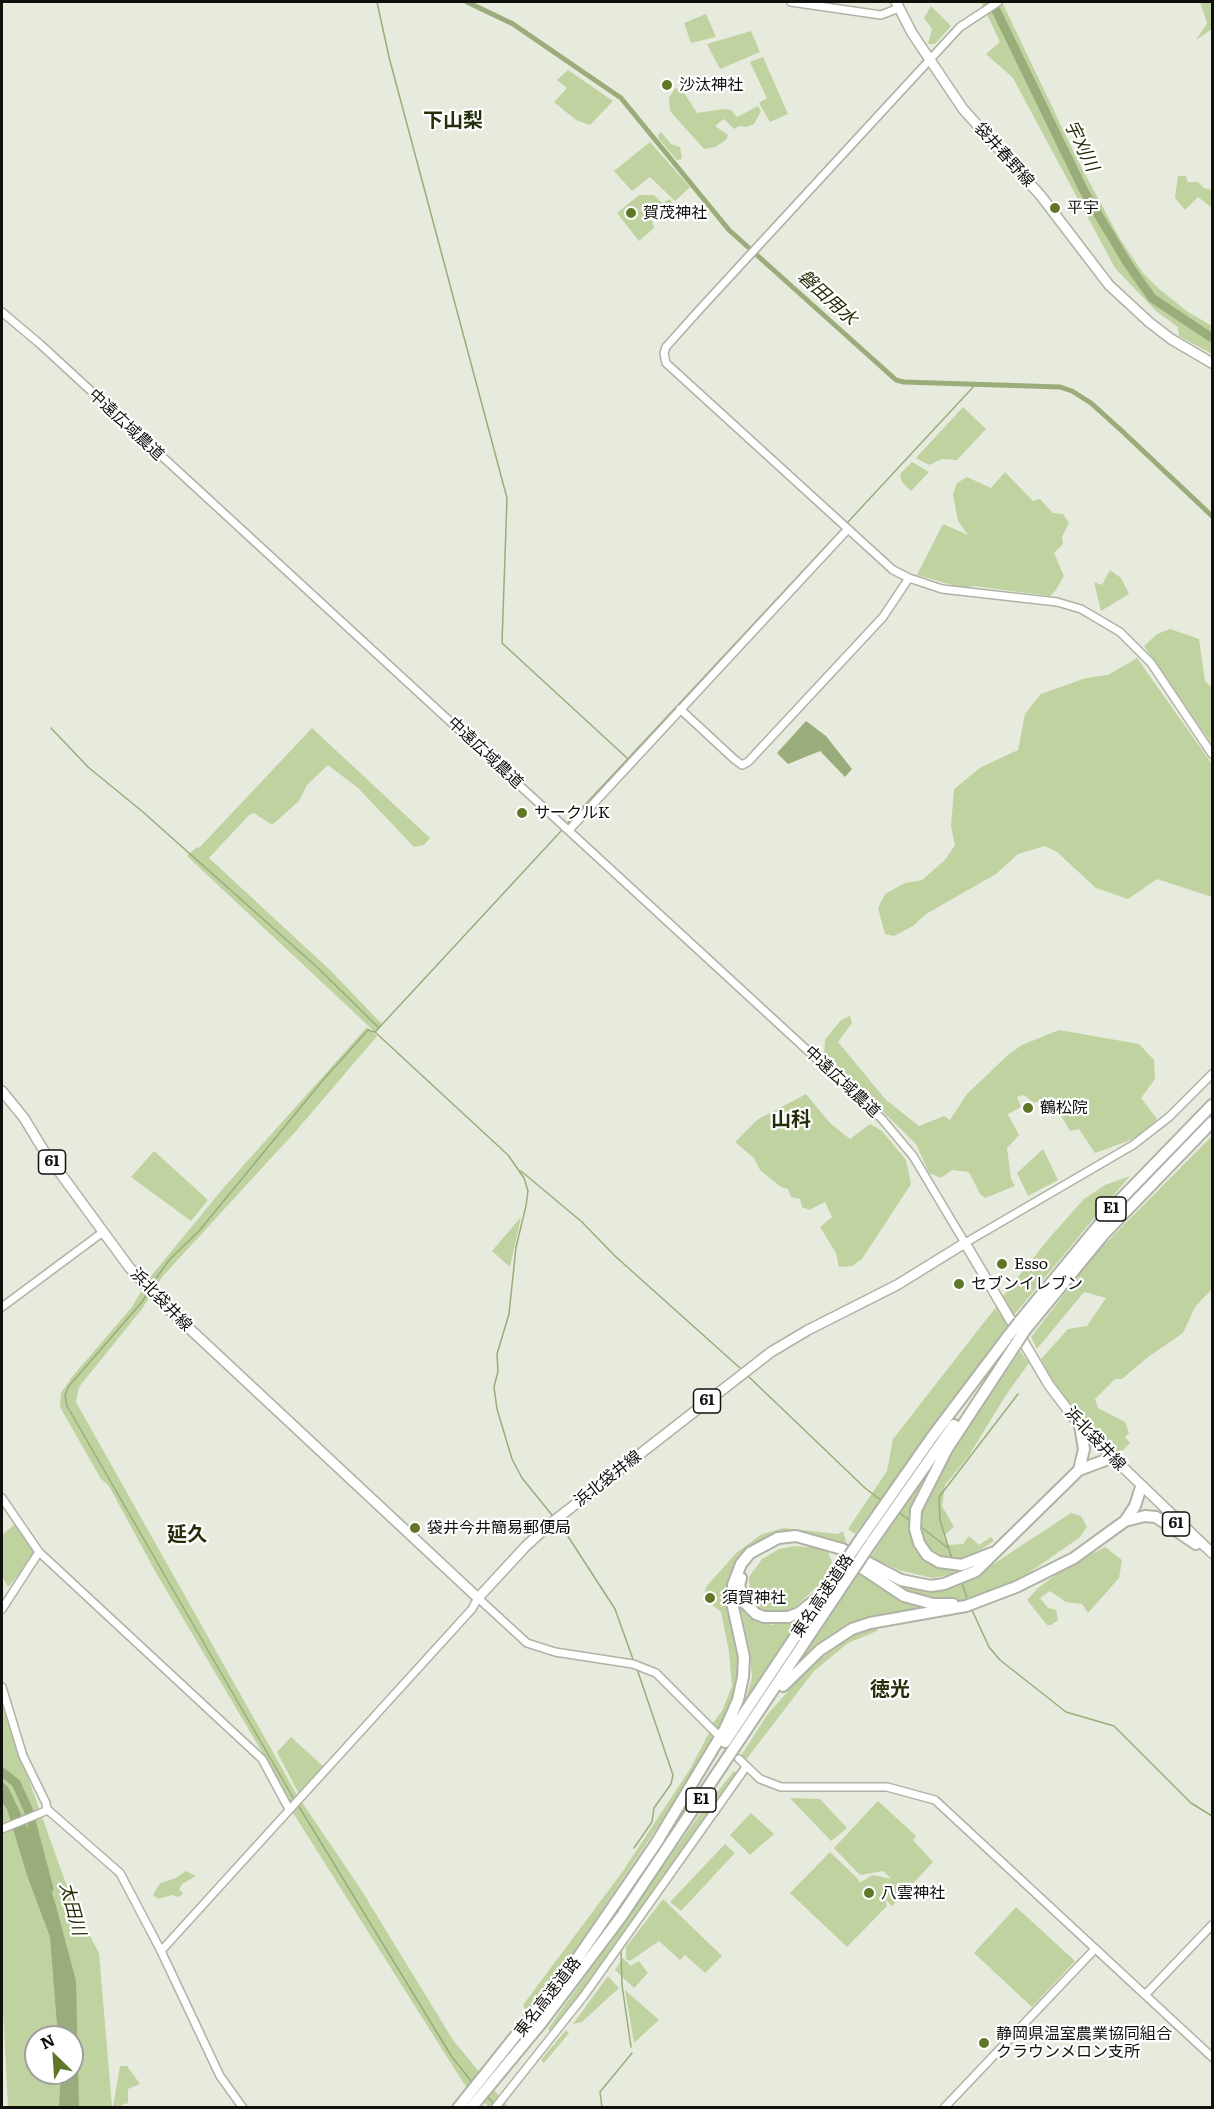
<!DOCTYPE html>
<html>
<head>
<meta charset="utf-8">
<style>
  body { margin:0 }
  #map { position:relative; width:1214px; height:2109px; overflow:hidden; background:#e6ebdd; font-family:Literata,serif }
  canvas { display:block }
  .frame { position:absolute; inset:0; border:3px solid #10110d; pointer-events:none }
  .north { position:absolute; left:24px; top:2025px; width:60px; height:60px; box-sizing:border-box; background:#fff; border:2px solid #9fa09e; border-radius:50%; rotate:335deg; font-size:16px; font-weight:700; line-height:24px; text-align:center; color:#10110d }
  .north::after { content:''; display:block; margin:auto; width:21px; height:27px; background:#607728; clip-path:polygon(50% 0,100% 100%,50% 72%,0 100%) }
</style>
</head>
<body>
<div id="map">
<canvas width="1214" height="2109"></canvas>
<div class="frame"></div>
<div class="north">N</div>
</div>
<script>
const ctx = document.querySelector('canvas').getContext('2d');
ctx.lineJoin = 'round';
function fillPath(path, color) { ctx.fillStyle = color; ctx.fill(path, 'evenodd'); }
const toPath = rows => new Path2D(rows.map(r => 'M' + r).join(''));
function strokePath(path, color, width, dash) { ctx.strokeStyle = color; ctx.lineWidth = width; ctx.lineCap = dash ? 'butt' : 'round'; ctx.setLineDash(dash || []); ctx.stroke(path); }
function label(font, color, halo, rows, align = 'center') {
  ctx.font = font + ' Literata,"Noto Sans JP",serif'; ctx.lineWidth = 4.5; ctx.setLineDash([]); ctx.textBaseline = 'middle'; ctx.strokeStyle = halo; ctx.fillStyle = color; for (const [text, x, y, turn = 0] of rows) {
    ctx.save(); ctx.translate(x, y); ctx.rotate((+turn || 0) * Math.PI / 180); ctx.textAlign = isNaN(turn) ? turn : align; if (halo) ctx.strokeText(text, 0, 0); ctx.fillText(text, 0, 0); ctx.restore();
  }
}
const green = toPath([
  [981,2,1002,2,1079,163,1120,239,1143,273,1158,288,1188,312,1212,326,1212,354,1179,336,1178,327,1156,311,1115,268,1013,78,986,54,1000,42],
  [1200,2,1212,2,1212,29,1196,40,1207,23],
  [931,6,951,26,935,44,928,44,932,29,924,18],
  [706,14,716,37,691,43,684,23],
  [751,31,760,52,720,69,707,44],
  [763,57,788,114,770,122,759,103,767,98,750,62],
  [568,70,613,101,590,125,576,120,554,102,567,88,557,80],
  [675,88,683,91,697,113,724,109,731,110,737,117,758,106,761,111,754,124,747,127,739,126,734,129,724,119,715,126,728,135,726,140,715,147,704,149,670,111,669,98],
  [661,132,671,144,680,147,682,159,677,160,659,139,658,135],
  [650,142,690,187,675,201,650,177,632,191,614,171],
  [1178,176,1186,176,1188,182,1198,182,1204,188,1212,190,1212,208,1198,197,1185,210,1175,198],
  [639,195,654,195,662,203,670,199,673,204,659,212,650,203,644,204,641,209,652,221,654,228,639,241,617,213],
  [963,407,986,429,957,460,942,459,929,465,916,458],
  [912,462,929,472,911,491,902,482,900,474],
  [1005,472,1033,501,1040,499,1053,513,1063,514,1069,523,1062,537,1063,544,1054,553,1064,576,1055,591,1050,596,974,586,963,588,917,575,943,524,968,535,958,521,953,494,957,483,967,477,991,488],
  [1110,570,1121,578,1129,594,1101,611,1094,582,1102,585],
  [1170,629,1199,639,1205,681,1212,688,1212,744,1144,646,1157,634],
  [1137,658,1212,764,1212,897,1157,879,1128,899,1096,888,1057,852,1045,846,1018,854,996,874,926,914,913,926,894,936,885,934,878,908,885,894,905,883,922,880,945,860,955,845,951,827,954,789,981,767,1018,750,1025,714,1041,694,1086,678,1108,675],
  [312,728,430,838,424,845,414,847,358,788,328,765,307,785,299,801,272,825,254,813,249,815,209,858,330,970,382,1024,375,1032,187,856,197,847,199,848],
  [850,1016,852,1023,838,1042,886,1100,919,1126,944,1116,950,1120,967,1094,1009,1054,1022,1045,1059,1030,1139,1044,1154,1060,1155,1079,1141,1098,1157,1119,1144,1132,1128,1141,1095,1153,1079,1129,1070,1131,1050,1097,1034,1103,1024,1095,1017,1097,1021,1107,1008,1114,1000,1100,1019,1135,1007,1148,1011,1179,1015,1186,985,1198,980,1194,969,1172,952,1170,941,1178,929,1173,916,1144,824,1054,825,1040,841,1020],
  [367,1027,377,1036,296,1131,162,1277,142,1309,79,1387,76,1402,297,1795,360,1888,453,2040,508,2107,489,2107,464,2084,290,1808,265,1757,155,1571,109,1486,101,1479,60,1407,61,1393,72,1377,132,1307,147,1281,225,1186],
  [806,1094,830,1123,850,1139,870,1124,882,1131,906,1160,911,1184,862,1259,852,1266,839,1267,836,1253,820,1227,832,1217,825,1202,809,1210,802,1207,800,1199,791,1197,788,1189,781,1187,760,1170,754,1158,735,1142,757,1120],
  [1212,1136,1212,1289,1195,1307,1183,1333,1148,1357,1122,1379,1115,1379,1095,1399,1098,1408,1125,1422,1129,1433,1125,1437,1130,1443,1119,1454,1066,1405,1041,1359,1068,1329,1087,1326,1106,1298,1084,1292,1037,1349,1031,1337,1096,1253],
  [1043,1149,1058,1180,1028,1196,1017,1173],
  [154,1151,208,1200,191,1221,131,1177],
  [1130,1176,1090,1223,1014,1315,1003,1296,1050,1237,1084,1199,1105,1185],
  [521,1217,510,1267,492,1251],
  [996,1307,1009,1325,855,1534,848,1529,887,1471,893,1439],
  [1020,1351,1029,1363,1006,1395,968,1457,945,1485,942,1506,954,1527,943,1536,949,1545,963,1544,969,1536,979,1545,991,1537,994,1541,966,1559,948,1560,931,1549,917,1535,922,1507,948,1457],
  [918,1481,921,1483,916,1514,927,1555,955,1565,955,1574,932,1578,899,1570,871,1557],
  [1071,1513,1081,1516,1087,1527,1079,1538,1011,1585,960,1601,923,1598,902,1591,863,1563,907,1587,946,1587,986,1569],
  [15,1524,39,1552,8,1587,2,1576,2,1535],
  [784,1528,838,1534,843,1531,847,1545,818,1537,768,1538,732,1580,741,1687,721,1737,709,1728,722,1711,732,1686,729,1652,721,1612,704,1598,706,1587,736,1553,762,1534],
  [795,1546,819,1548,828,1552,832,1562,823,1581,795,1607,785,1611,761,1610,750,1599,749,1577,762,1559,779,1549],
  [1105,1547,1122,1560,1119,1578,1088,1613,1082,1604,1066,1602,1050,1591,1040,1598,1048,1608,1056,1610,1058,1620,1051,1625,1047,1625,1027,1600,1038,1588,1061,1571],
  [859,1572,933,1609,887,1616,819,1647,794,1666],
  [740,1607,753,1620,773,1625,802,1614,743,1709,752,1677,749,1646],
  [878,1626,877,1631,848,1643,814,1671,745,1761,739,1759,767,1715,811,1665,852,1636],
  [2,1705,74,1906,99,1953,112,2107,8,2107,2,1989],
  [36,2037,72,2037,72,2073,36,2073],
  [710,1731,718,1737,536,2008,529,2012,526,2011,523,2005,623,1871,690,1769],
  [291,1737,324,1767,299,1794,277,1752],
  [734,1771,739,1774,553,2035,548,2029,702,1811],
  [790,1798,820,1799,847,1828,831,1841],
  [878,1801,916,1836,913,1840,933,1862,892,1906,885,1899,887,1906,847,1947,790,1893,830,1852,859,1880,859,1883,873,1875,891,1879,884,1871,860,1875,834,1848],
  [751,1813,774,1834,750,1855,730,1835],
  [725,1844,735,1853,681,1911,670,1902],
  [186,1871,196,1876,182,1884,179,1890,183,1893,179,1897,172,1895,158,1899,153,1895,160,1883,176,1878],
  [663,1899,722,1956,705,1973,685,1955,680,1960,659,1941,630,1961,626,1959,626,1947],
  [1016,1907,1075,1961,1032,2007,974,1953],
  [623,1958,631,1966,639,1961,648,1973,634,1988,615,1970],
  [608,1976,619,1988,582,2022,573,2024],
  [625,1990,659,2020,634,2043],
  [566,2030,569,2033,544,2063,541,2060],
  [120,2066,127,2066,140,2084,128,2089,128,2103,122,2105,123,2107,113,2107]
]);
const water = toPath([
  [806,721,826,736,852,769,845,777,820,751,788,764,777,753],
  [2,1781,8,1787,32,1837,55,1902,76,1981,79,2107,59,2107,61,2073,72,2073,72,2037,58,2037,50,1937,27,1875,7,1809,2,1802]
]);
const stream = toPath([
  [377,2,389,57,507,498,502,643,627,758],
  [847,523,975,385],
  [51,728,88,767,143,812,318,968,378,1027],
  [567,824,842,529],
  [376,1031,562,830],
  [521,1171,582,1222,615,1256,740,1368],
  [151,1285,170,1259,199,1231,323,1080,368,1030,375,1032,508,1155,524,1178,528,1191,526,1206,516,1247,509,1314,497,1354,498,1371,494,1387,497,1409,512,1459,522,1478,552,1515],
  [148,1292,142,1302,69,1386,65,1395,67,1406,295,1801],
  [748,1376,865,1488,882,1501],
  [898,1512,911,1521],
  [560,1524,615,1609,634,1662],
  [921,1527,948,1548],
  [952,1559,940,1520,939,1497,1018,1394],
  [962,1583,968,1601],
  [971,1608,989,1647,1000,1660,1066,1712,1114,1726,1191,1803,1212,1816],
  [298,1805,452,2057,472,2082],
  [634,1848,652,1822,654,1808,671,1784,673,1775,637,1669],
  [631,2047,622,1985,621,1950,656,1900],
  [487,2096,494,2104],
  [602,2108,600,2092,632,2053]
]);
const canal = toPath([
  [467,2,513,24,621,98,729,230,896,380,904,382,1060,387,1072,391,1091,403,1122,431,1212,516]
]);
const river = toPath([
  [992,2,1084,191,1128,264,1152,298,1212,338],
  [2,1772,16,1783,28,1809,49,1889]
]);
const tertiary = toPath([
  [791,2,881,15,899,8],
  [998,2,960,27,700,309,666,347,664,353,666,363,893,570,909,578,942,589,1057,602,1081,609,1120,632,1151,663,1212,754],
  [2,312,40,344,882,1119,913,1156,965,1243,1133,1145,1169,1117,1212,1074],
  [680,709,734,759,742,765,748,762,883,617,909,578],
  [569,830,848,529],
  [2,1307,103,1232],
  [2,1498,39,1552,262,1759,289,1809],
  [2,1609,39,1552],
  [2,1687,23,1756,46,1803,47,1810],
  [739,1759,760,1779,781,1787,887,1787,935,1800,1212,2057],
  [2,1829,48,1810,120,1873,161,1951,220,2076,243,2108],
  [161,1951,472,1609,478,1598,527,1643,555,1652,633,1664,656,1673,718,1735],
  [1145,1995,1212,1925],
  [495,2108,583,1997,746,1767],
  [944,2108,1095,1949]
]);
const primary = toPath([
  [896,2,912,33,963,109,1041,196,1109,285,1149,322,1171,339,1212,363],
  [2,1091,24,1118,44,1151,129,1267,161,1302,478,1598,526,1546,550,1524,771,1352,808,1330,897,1285,965,1243,1049,1385,1080,1426,1212,1553]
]);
const motorway = toPath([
  [1019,1322,1118,1202,1212,1105],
  [1025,1330,1103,1235,1212,1122],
  [1079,1470,1084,1449,1080,1426],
  [1125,1521,1135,1506,1141,1487],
  [862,1537,932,1437,1009,1335],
  [871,1543,954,1425],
  [992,1553,962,1565,939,1562,927,1555,919,1543,915,1529,916,1510,947,1449,1016,1344],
  [856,1564,904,1596,933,1604,953,1604],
  [741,1578,739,1585,744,1602,756,1614,764,1617,788,1617,799,1613,815,1600],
  [783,1686,820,1650,852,1629,870,1623,966,1606,1016,1587,1074,1558,1125,1521,1145,1516,1156,1517,1196,1544],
  [725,1742,841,1568],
  [655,1845,725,1729,738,1700,743,1677,744,1657,733,1607,733,1585,741,1564,750,1553,778,1538,796,1536,842,1549,901,1580,931,1586,944,1584,976,1571,1079,1470,1111,1458],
  [458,2108,579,1956,659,1839],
  [471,2108,542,2022,621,1917,851,1573]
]);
const motorwayBridge = toPath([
  [1009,1335,1019,1322],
  [1016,1344,1025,1330],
  [841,1568,862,1537],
  [851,1573,871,1543]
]);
const markers = [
  [667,85,6,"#607728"],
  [1055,208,6,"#607728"],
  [631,213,6,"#607728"],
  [522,813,6,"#607728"],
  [1028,1108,6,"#607728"],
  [1002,1264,6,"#607728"],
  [959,1284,6,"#607728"],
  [415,1528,6,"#607728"],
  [710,1598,6,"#607728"],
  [869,1893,6,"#607728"],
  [984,2043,6,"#607728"]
];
const shields = [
  [52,1162,27],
  [1111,1209,30],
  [707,1401,27],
  [1176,1524,27],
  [701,1800,30]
];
const shieldNames = [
  ["61",52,1162],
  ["E1",1111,1209],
  ["61",707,1401],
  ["61",1176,1524],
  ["E1",701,1800]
];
const poiNames = [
  ["沙汰神社",679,85],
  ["平宇",1067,208],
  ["賀茂神社",643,213],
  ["サークルK",534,813],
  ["鶴松院",1040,1108],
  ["Esso",1014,1264],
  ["セブンイレブン",971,1284],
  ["袋井今井簡易郵便局",427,1528],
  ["須賀神社",722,1598],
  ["八雲神社",881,1893],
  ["静岡県温室農業協同組合",996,2034],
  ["クラウンメロン支所",996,2052]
];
const streetNames = [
  ["袋井春野線",1004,155,48],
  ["中遠広域農道",126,425,43],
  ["中遠広域農道",485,753,43],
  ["中遠広域農道",842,1082,43],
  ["浜北袋井線",161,1300,46],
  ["浜北袋井線",1095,1439,47],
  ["浜北袋井線",608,1479,-38],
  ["東名高速道路",823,1596,-56],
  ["東名高速道路",548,1997,-52]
];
const waterNames = [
  ["宇刈川",1081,146,64],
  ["磐田用水",827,298,42],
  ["太田川",72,1909,75]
];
const quarterNames = [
  ["下山梨",453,121],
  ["山科",791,1120],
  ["延久",187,1535],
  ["徳光",890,1690]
];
fillPath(green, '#c0d2a0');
fillPath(water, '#9bac7b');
strokePath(stream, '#9bac7b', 1.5);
strokePath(canal, '#9bac7b', 5);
strokePath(river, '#9bac7b', 9);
strokePath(tertiary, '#aeb3a6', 10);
strokePath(primary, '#aeb3a6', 12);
strokePath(motorway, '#aeb3a6', 14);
strokePath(tertiary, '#fff', 7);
strokePath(primary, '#fff', 9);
strokePath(motorway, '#fff', 10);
strokePath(motorwayBridge, '#aeb3a6', 14, []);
strokePath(motorwayBridge, '#fff', 10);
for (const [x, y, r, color] of markers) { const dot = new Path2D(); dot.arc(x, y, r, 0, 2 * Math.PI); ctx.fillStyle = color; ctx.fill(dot); strokePath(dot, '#fff', 2); }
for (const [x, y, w] of shields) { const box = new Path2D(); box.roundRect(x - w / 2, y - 12, w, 24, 4.5); ctx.fillStyle = '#fff'; ctx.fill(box); strokePath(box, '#10110d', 1.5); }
label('bold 15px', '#10110d', null, shieldNames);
label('16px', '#10110d', '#fff', poiNames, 'left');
label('16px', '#10110d', '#fff', streetNames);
label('italic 18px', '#232e07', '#fff', waterNames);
label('bold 20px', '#242f09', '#fff', quarterNames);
</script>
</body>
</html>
